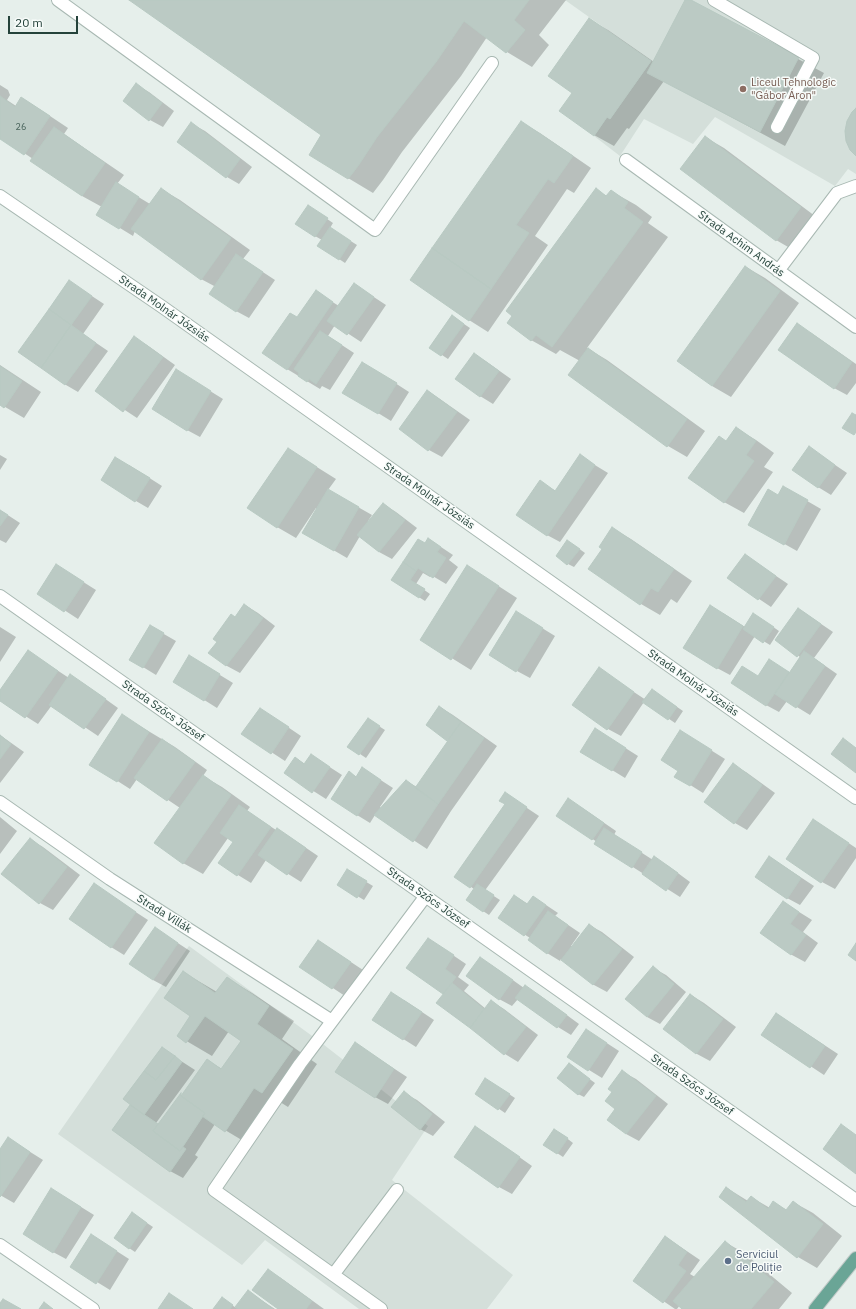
<!DOCTYPE html>
<html>
<head>
<meta charset="utf-8">
<style>
  body { margin:0 }
  #map { position:relative; width:856px; height:1309px; overflow:hidden; background:#e6efeb; font-family:"IBM Plex Sans",sans-serif }
  canvas { display:block }
  .scale { position:absolute; left:8px; top:16px; width:70px; height:18px; box-sizing:border-box; border:2px solid #24423a; border-top:0; padding-left:5px; font-size:12px; line-height:14px; white-space:nowrap; color:#24423a; -webkit-text-stroke:3px #f7fbf9; paint-order:stroke }
</style>
</head>
<body>
<div id="map">
<canvas width="856" height="1309"></canvas>
<div class="scale">20 m</div>
</div>
<script>
const ctx = document.querySelector('canvas').getContext('2d');
ctx.lineJoin = 'round';
function fillPath(path, color) { ctx.fillStyle = color; ctx.fill(path, 'evenodd'); }
const toPath = rows => new Path2D(rows.map(r => 'M' + r).join(''));
function strokePath(path, color, width, dash) { ctx.strokeStyle = color; ctx.lineWidth = width; ctx.lineCap = dash ? 'butt' : 'round'; ctx.setLineDash(dash || []); ctx.stroke(path); }
function label(font, color, halo, rows, align = 'center') {
  ctx.font = font + ' "IBM Plex Sans",sans-serif'; ctx.lineWidth = 3; ctx.setLineDash([]); ctx.textBaseline = 'middle'; ctx.strokeStyle = halo; ctx.fillStyle = color; for (const [text, x, y, turn = 0] of rows) {
    ctx.save(); ctx.translate(x, y); ctx.rotate((+turn || 0) * Math.PI / 180); ctx.textAlign = isNaN(turn) ? turn : align; if (halo) ctx.strokeText(text, 0, 0); ctx.fillText(text, 0, 0); ctx.restore();
  }
}
const built = toPath([
  [565,0,856,0,856,174,848,169,835,186,715,117,693,144,644,119,620,156,594,136,607,117,610,119,651,61],
  [189,946,319,1041,428,1126,392,1180,513,1275,487,1309,359,1309,265,1240,242,1265,58,1134]
]);
const shadow = toPath([
  [131,0,566,0,539,35,549,45,532,67,507,52,487,37,461,76,402,152,383,180,373,193,348,178,322,134],
  [687,0,689,0,824,73,785,146,664,81,629,129,627,128,614,146,594,135,573,93,589,19,608,30,654,62],
  [0,85,8,90,10,95,7,100,16,106,22,98,41,110,68,128,64,134,124,175,117,184,150,204,161,189,180,200,250,250,243,259,275,280,249,318,236,311,216,287,201,279,135,231,133,236,97,214,102,207,82,196,33,159,0,137],
  [136,85,149,92,174,111,163,127,150,120],
  [521,122,540,133,591,168,574,193,567,189,535,236,548,245,488,332,469,320],
  [192,124,205,131,252,167,239,184,227,177],
  [705,137,724,148,819,219,795,251,776,240],
  [596,190,607,196,611,191,636,205,652,217,648,223,668,237,587,348,607,360,705,431,687,457,668,446,580,361,560,350,556,354,531,340],
  [314,210,333,223,330,228,357,245,345,263,339,259,322,240,315,236],
  [746,267,765,278,799,303,731,397,712,386],
  [69,281,104,304,83,334,108,351,78,392,66,385,19,352],
  [354,284,386,305,361,342,335,325,328,336,354,353,330,390,322,386,320,389,287,369,297,318,316,292,339,306],
  [452,316,470,328,448,359,430,347],
  [810,332,856,364,856,383,847,395,834,388],
  [134,338,147,345,175,365,137,418,96,391],
  [474,354,487,362,511,379,493,404,480,396],
  [0,365,41,392,24,418,0,404],
  [375,370,409,392,391,421,344,392],
  [189,378,223,399,200,437,187,430],
  [428,391,440,399,470,420,442,457,429,450,400,429],
  [736,428,756,440,774,453,764,467,773,472,744,513,724,502,690,478,719,437,727,442],
  [810,448,847,473,831,495,818,487],
  [288,449,336,479,328,490,372,515,368,521,369,522,383,504,396,512,417,528,392,559,379,552,360,536,347,558,304,533,318,509,316,508,296,538,277,527],
  [0,455,7,459,0,470],
  [580,456,608,473,560,542,547,535,540,482,556,491],
  [129,465,162,486,148,508,136,501],
  [783,487,821,509,797,551,749,524,778,496],
  [0,510,20,523,6,543,0,540],
  [612,528,631,539,692,581,677,603,671,599,660,615,641,604,603,548],
  [429,539,453,555,449,560,458,567,446,584,431,575,430,577,423,573,416,584,430,594,425,601,392,580],
  [574,545,585,553,574,567,568,564],
  [745,555,788,584,771,607,728,578],
  [69,573,96,590,78,619,38,593],
  [486,578,517,598,471,670,421,639],
  [245,605,258,613,275,626,240,673,227,666,210,653],
  [799,609,833,632,814,658,837,674,810,715,787,701,779,712,766,705,758,677,782,668,790,673,800,657,776,640],
  [723,613,745,627,760,618,779,631,770,645,755,636,730,675,717,668],
  [529,620,555,636,530,678,517,671],
  [150,626,176,641,156,675,143,667],
  [0,627,16,637,0,662],
  [28,651,69,678,83,683,118,708,98,736,52,705,38,724,0,700,0,692],
  [202,664,233,683,217,708,174,681],
  [599,669,646,700,658,694,683,711,675,723,644,702,621,736,608,729],
  [440,707,453,715,497,746,451,811,427,849,375,815,370,823,357,815,350,773,357,777,362,768,393,788,380,807,381,808,406,781,417,787,449,740,427,725],
  [273,717,301,736,285,761,242,733],
  [135,723,175,747,207,770,203,776,222,787,250,807,247,811,276,830,277,829,290,837,318,856,301,882,266,860,251,883,238,875,220,863,234,842,228,838,203,874,183,863,180,808,137,779,130,789,91,764],
  [374,723,385,730,366,758,360,754],
  [0,735,24,752,0,783],
  [608,737,638,756,625,778,612,770],
  [693,739,725,759,703,793,676,776],
  [311,755,342,775,326,799,285,773,296,758,305,764],
  [733,765,746,772,775,793,747,830,735,823],
  [506,794,539,816,486,889,486,891,500,900,489,915,483,911,474,889,455,876,506,804],
  [581,807,616,831,614,835,653,860,667,865,690,882,680,897,595,843,597,842,557,815],
  [0,817,17,831,0,854],
  [814,820,856,848,856,858,835,889,822,882],
  [30,839,43,847,80,875,53,910,40,903],
  [770,857,814,886,800,905,787,898],
  [348,871,373,886,364,900,339,885],
  [94,885,148,920,124,955,111,947],
  [515,896,528,904,546,905,558,913,555,916,580,933,571,946,573,947,589,925,602,932,634,957,607,992,594,985,561,959,560,961,547,953,530,938,499,918],
  [783,902,812,920,803,932,818,943,805,962,792,955,761,933],
  [155,928,190,951,166,987,153,980],
  [429,939,466,964,458,977,469,985,464,991,486,1009,491,1001,504,1009,538,1035,518,1062,505,1054,438,1003,445,994,408,968],
  [319,941,363,970,345,996,301,967],
  [480,958,493,966,524,988,538,994,579,1024,571,1035,558,1027,518,999,512,1006,499,999],
  [653,968,666,975,686,992,660,1024,647,1017],
  [183,972,217,992,227,978,252,993,294,1021,282,1039,317,1064,288,1107,280,1102,250,1145,215,1124,195,1155,198,1157,183,1178,170,1171,113,1130,131,1105,181,1061,195,1070,156,1123,159,1125,181,1095,183,1096,207,1060,222,1069,242,1040,229,1031,212,1056,178,1036,192,1016],
  [691,995,704,1003,736,1027,710,1061,697,1054,665,1029],
  [404,1000,434,1020,416,1047,373,1020],
  [777,1014,838,1054,824,1075,763,1035],
  [599,1038,619,1051,602,1078,568,1057],
  [355,1043,407,1077,388,1104,375,1097],
  [569,1064,595,1083,584,1097,578,1094],
  [623,1072,636,1079,668,1104,639,1141,626,1134,616,1109,613,1092],
  [492,1083,515,1098,505,1113,476,1093],
  [404,1093,417,1100,445,1122,433,1136,420,1129],
  [475,1127,488,1135,532,1166,512,1194,499,1187,455,1156],
  [560,1133,573,1143,563,1157,557,1153],
  [8,1138,43,1160,14,1203,0,1195,0,1151],
  [727,1188,748,1201,751,1197,770,1208,774,1203,787,1210,793,1202,813,1213,842,1236,817,1268,798,1257,720,1196],
  [65,1197,94,1215,66,1259,53,1252],
  [138,1217,153,1227,135,1252,129,1248],
  [666,1237,700,1260,690,1274,695,1277,725,1242,744,1253,792,1293,779,1309,684,1309,680,1305,677,1309,675,1309,634,1281],
  [104,1243,129,1259,110,1290,71,1266],
  [268,1270,281,1278,324,1309,279,1309],
  [249,1292,275,1309,214,1309,228,1302,236,1308]
]);
const building = toPath([
  [129,0,529,0,514,20,525,30,506,53,464,21,436,62,377,137,358,166,348,179,309,155,321,135,129,0],
  [685,0,691,0,799,57,760,132,647,73,685,0],
  [589,18,651,61,610,119,607,117,594,136,559,111,572,93,548,76,589,18],
  [136,83,162,103,149,121,123,101,136,83],
  [0,96,15,107,21,97,50,116,24,155,0,139,0,96],
  [856,108,856,156,850,150,846,141,845,131,847,121,852,112,856,108],
  [521,121,573,156,554,183,548,179,516,225,529,233,491,289,432,248,521,121],
  [191,122,240,159,226,178,177,142,191,122],
  [54,127,105,163,82,196,30,161,54,127],
  [705,136,801,207,776,241,680,169,705,136],
  [116,182,139,197,119,229,96,215,116,182],
  [161,188,231,238,201,280,131,229,161,188],
  [596,188,606,196,611,190,628,202,624,208,643,222,552,347,536,335,531,341,507,323,512,316,506,311,596,188],
  [308,205,328,218,315,237,295,224,308,205],
  [330,227,351,241,339,260,317,246,330,227],
  [432,248,491,289,469,321,410,280,432,248],
  [236,254,263,272,236,312,209,294,236,254],
  [745,266,780,291,712,386,677,361,745,266],
  [69,280,92,296,71,325,49,309,69,280],
  [354,283,374,297,347,335,327,321,354,283],
  [316,290,333,302,287,370,262,353,290,313,297,317,316,290],
  [49,309,71,325,41,368,18,352,49,309],
  [452,315,464,324,441,356,429,348,452,315],
  [797,323,852,362,834,389,778,350,797,323],
  [71,325,96,343,65,385,41,368,71,325],
  [320,331,342,345,316,384,309,379,307,382,298,376,299,373,294,369,320,331],
  [134,336,163,357,123,412,95,391,134,336],
  [588,348,687,419,667,447,568,375,588,348],
  [474,353,499,371,480,397,455,379,474,353],
  [362,362,397,383,378,414,342,393,362,362],
  [0,366,22,381,4,408,0,405,0,366],
  [176,369,211,391,187,431,152,409,176,369],
  [427,390,457,412,428,451,399,429,427,390],
  [852,413,856,415,856,432,854,435,842,428,852,413],
  [736,427,756,441,746,455,754,461,724,503,688,478,719,436,726,441,736,427],
  [809,446,835,465,818,488,792,470,809,446],
  [288,448,317,467,277,528,247,508,288,448],
  [580,454,595,465,547,536,516,515,540,480,555,491,580,454],
  [115,457,150,478,135,502,101,480,115,457],
  [783,486,808,500,784,545,748,525,768,489,778,495,783,486],
  [328,489,359,507,334,551,302,533,328,489],
  [383,503,405,520,379,552,357,535,383,503],
  [0,510,8,515,0,526,0,510],
  [612,527,674,569,658,592,651,588,640,605,588,569,602,549,599,547,612,527],
  [428,538,441,547,437,552,446,558,433,578,418,568,416,571,403,562,418,539,425,543,428,538],
  [567,540,580,549,567,565,556,556,567,540],
  [745,554,776,576,758,600,727,578,745,554],
  [403,562,416,571,410,580,425,589,419,598,391,580,403,562],
  [56,564,84,582,64,612,37,594,56,564],
  [467,565,499,586,451,660,420,640,467,565],
  [244,604,263,618,226,666,208,653,217,642,213,639,231,614,235,617,244,604],
  [710,605,743,626,717,669,683,648,710,605],
  [798,608,821,624,797,657,775,640,798,608],
  [516,611,543,628,516,672,489,655,516,611],
  [753,613,774,627,763,643,743,629,753,613],
  [150,625,164,633,143,668,129,660,150,625],
  [28,650,58,671,25,718,0,701,0,690,28,650],
  [804,651,825,666,796,708,775,694,804,651],
  [189,655,220,674,204,701,173,682,189,655],
  [769,659,789,672,766,706,731,683,742,666,758,676,769,659],
  [599,667,634,692,607,730,572,705,599,667],
  [70,674,106,699,84,729,49,705,70,674],
  [652,689,677,707,668,720,642,702,652,689],
  [439,706,461,722,447,741,426,725,439,706],
  [260,708,289,727,271,754,241,734,260,708],
  [122,714,149,732,117,782,89,765,122,714],
  [368,718,380,726,359,755,347,747,368,718],
  [461,722,484,738,438,804,415,788,461,722],
  [595,728,626,748,612,771,580,752,595,728],
  [680,730,712,750,690,786,674,777,678,771,661,760,680,730],
  [0,735,11,744,0,759,0,735],
  [843,738,856,748,856,773,831,754,843,738],
  [162,739,195,762,167,801,134,778,162,739],
  [311,754,330,767,312,793,284,773,295,757,304,764,311,754],
  [733,763,762,785,734,824,704,802,733,763],
  [362,767,381,780,357,816,331,799,349,771,356,777,362,767],
  [203,775,231,795,183,864,154,843,203,775],
  [406,780,438,804,413,842,374,815,406,780],
  [505,792,527,807,470,888,454,877,505,804,499,801,505,792],
  [568,798,604,823,592,840,556,816,568,798],
  [239,805,271,827,237,876,218,863,233,842,220,833,239,805],
  [813,819,849,843,821,883,786,859,813,819],
  [277,828,306,848,287,875,258,855,277,828],
  [604,828,642,852,632,868,594,844,604,828],
  [30,838,67,867,39,904,1,874,30,838],
  [654,856,678,873,666,891,642,874,654,856],
  [769,856,801,878,787,899,755,877,769,856],
  [347,869,367,881,357,898,337,885,347,869],
  [94,883,136,912,111,948,69,919,94,883],
  [477,884,494,895,483,912,466,900,477,884],
  [514,895,527,904,533,896,546,905,524,936,498,918,514,895],
  [783,901,799,912,790,924,806,935,791,955,760,933,783,901],
  [548,911,568,925,547,954,528,940,548,911],
  [589,924,622,949,593,985,561,960,589,924],
  [155,927,178,943,153,980,129,964,155,927],
  [428,938,454,955,445,969,456,977,443,994,406,968,428,938],
  [318,940,351,962,332,989,299,967,318,940],
  [856,943,856,961,848,955,856,943],
  [480,957,513,980,499,1000,466,976,480,957],
  [653,966,674,984,647,1017,625,999,653,966],
  [183,971,215,993,227,977,269,1006,257,1024,293,1049,262,1093,254,1088,225,1132,202,1116,205,1113,181,1096,207,1059,221,1069,241,1041,205,1016,186,1043,177,1036,190,1016,164,998,183,971],
  [452,983,484,1009,470,1028,436,1003,452,983],
  [525,985,567,1015,557,1028,515,998,525,985],
  [391,992,422,1012,403,1040,372,1020,391,992],
  [690,994,723,1019,696,1054,663,1029,690,994],
  [491,1000,526,1027,504,1055,470,1028,491,1000],
  [776,1013,825,1046,810,1068,761,1035,776,1013],
  [586,1029,607,1043,588,1071,567,1057,586,1029],
  [355,1042,394,1069,375,1098,335,1072,355,1042],
  [162,1047,175,1056,156,1080,144,1071,162,1047],
  [175,1056,182,1062,144,1115,123,1099,144,1071,156,1080,175,1056],
  [569,1063,590,1079,578,1095,557,1078,569,1063],
  [622,1070,656,1096,626,1134,607,1120,615,1109,605,1101,612,1092,608,1089,622,1070],
  [485,1078,510,1094,498,1110,475,1094,485,1078],
  [404,1091,432,1114,420,1130,391,1107,404,1091],
  [181,1093,181,1096,205,1113,180,1151,153,1131,181,1093],
  [130,1105,158,1124,153,1131,180,1151,183,1147,186,1149,170,1172,112,1130,130,1105],
  [841,1124,856,1135,856,1174,823,1149,841,1124],
  [475,1126,520,1157,498,1188,454,1157,475,1126],
  [554,1129,568,1138,557,1154,543,1145,554,1129],
  [8,1137,30,1152,0,1197,0,1149,8,1137],
  [726,1187,746,1202,751,1196,768,1209,773,1201,786,1210,793,1201,823,1224,797,1258,719,1197,726,1187],
  [51,1188,81,1207,53,1253,23,1234,51,1188],
  [132,1212,147,1223,129,1249,114,1238,132,1212],
  [91,1234,117,1251,96,1284,70,1267,91,1234],
  [665,1236,687,1252,678,1265,686,1271,663,1303,633,1281,665,1236],
  [725,1241,774,1282,751,1309,682,1309,673,1301,725,1241],
  [268,1269,312,1301,306,1309,278,1309,252,1290,268,1269],
  [248,1290,273,1309,238,1309,235,1307,248,1290],
  [169,1293,193,1309,158,1309,169,1293],
  [222,1297,233,1305,230,1309,213,1309,222,1297],
  [3,1299,21,1309,0,1309,0,1303,3,1299],
  [44,1302,53,1309,39,1309,44,1302]
]);
const minor = toPath([
  [58,0,375,230,492,63],
  [714,0,813,58,777,127],
  [626,160,856,327],
  [0,196,161,306,856,798],
  [778,271,837,193,856,186],
  [0,596,856,1200],
  [0,802,110,879,332,1021],
  [0,1245,93,1309],
  [333,1275,397,1190],
  [381,1309,214,1190,300,1064,425,897]
]);
const major = toPath([
  [815,1309,856,1258]
]);
const markers = [
  [743,89,4,"#8d6e63"],
  [728,1261,4,"#5c6f8a"]
];
const numberNames = [
  ["26",21,127]
];
const educationNames = [
  ["Liceul Tehnologic",751,83],
  ["\"Gábor Áron\"",751,96]
];
const streetNames = [
  ["Strada Achim András",741,244,36],
  ["Strada Molnár Józsiás",164,309,35],
  ["Strada Molnár Józsiás",429,496,35],
  ["Strada Molnár Józsiás",693,683,35],
  ["Strada Szőcs József",163,711,35],
  ["Strada Szőcs József",428,898,35],
  ["Strada Villák",164,914,32],
  ["Strada Szőcs József",692,1085,35]
];
const serviceNames = [
  ["Serviciul",736,1255],
  ["de Poliție",736,1268]
];
fillPath(built, '#d4dfda');
fillPath(shadow, '#0003');
fillPath(building, '#bbcac4');
strokePath(building, '#b8c9c2', 1);
strokePath(minor, '#a8b8b2', 14);
strokePath(major, '#c2cac8', 14);
strokePath(minor, '#fff', 12);
strokePath(major, '#6aa596', 12);
for (const [x, y, r, color] of markers) { const dot = new Path2D(); dot.arc(x, y, r, 0, 2 * Math.PI); ctx.fillStyle = color; ctx.fill(dot); strokePath(dot, '#f7fbf9', 1.5); }
label('9px', '#4a645c', null, numberNames);
label('11px', '#785e54', '#f7fbf9', educationNames, 'left');
label('11px', '#24423a', '#f7fbf9', streetNames);
label('11px', '#4e5e75', '#f7fbf9', serviceNames, 'left');
</script>
</body>
</html>
